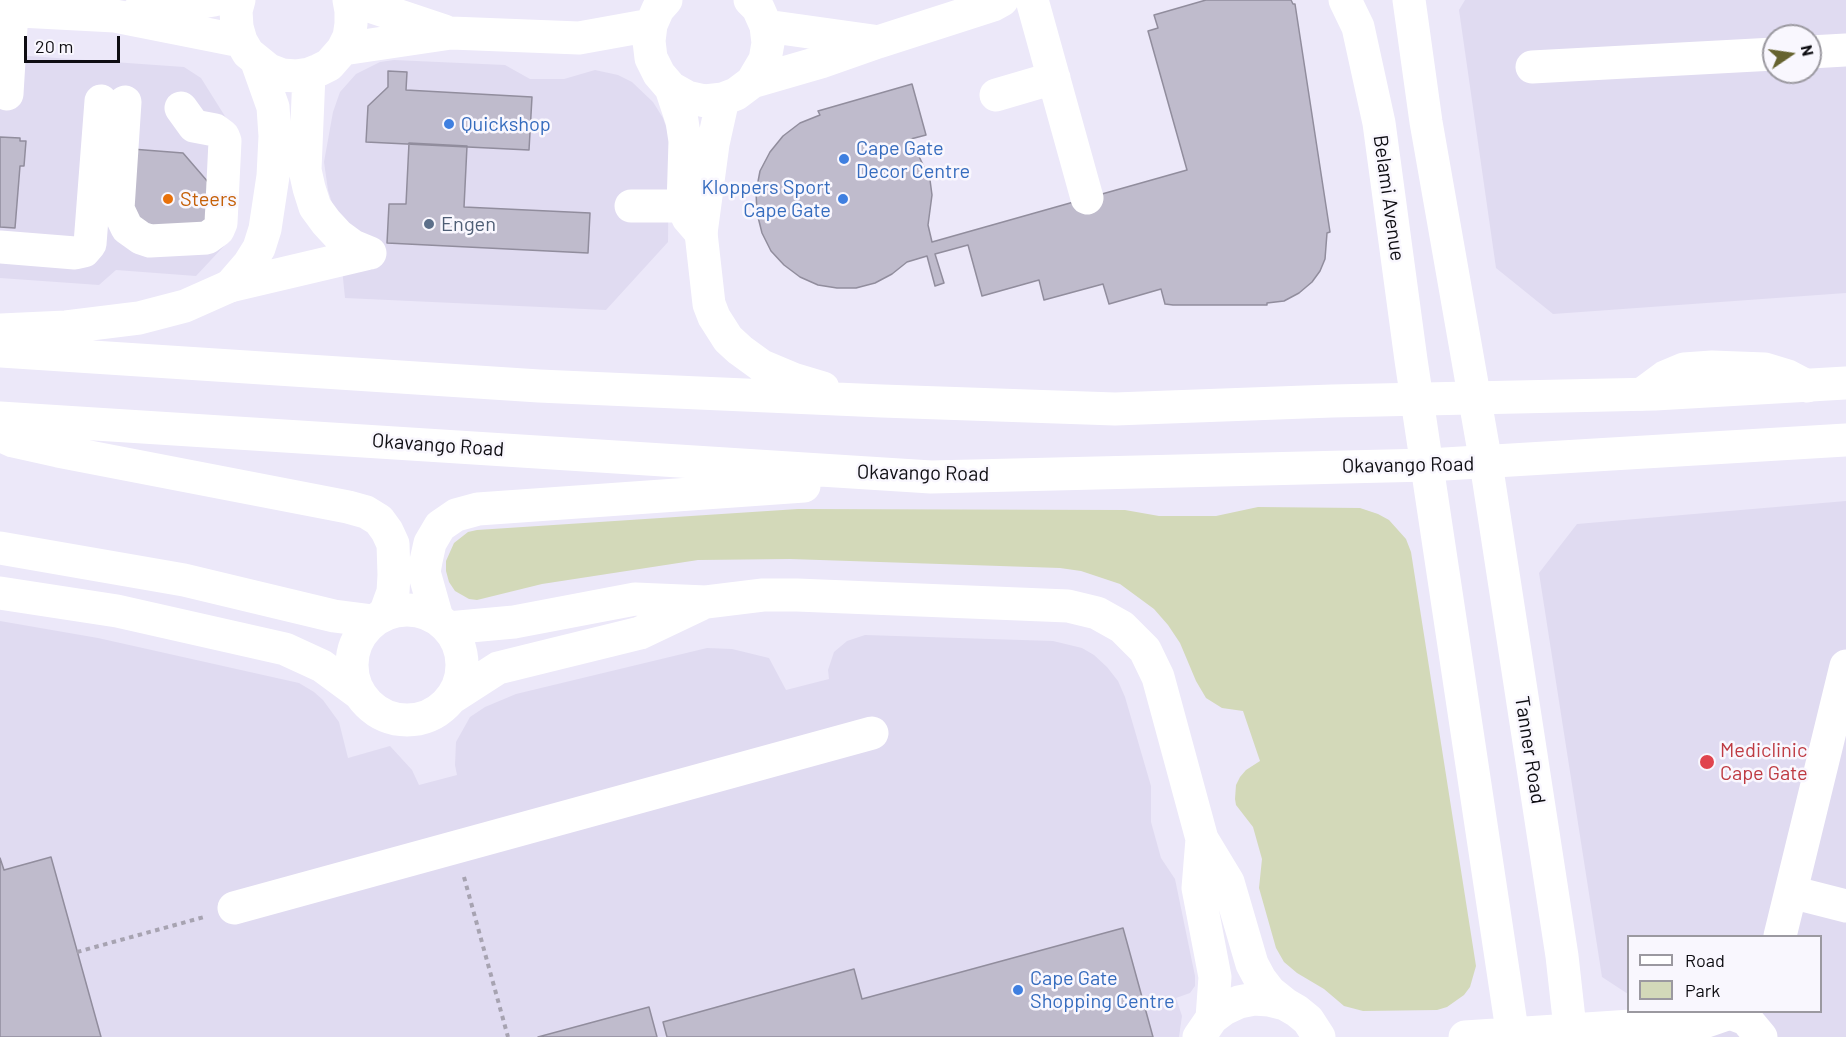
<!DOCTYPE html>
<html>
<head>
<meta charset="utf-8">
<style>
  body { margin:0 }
  #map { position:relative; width:1846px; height:1037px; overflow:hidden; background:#ece8f9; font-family:Barlow,sans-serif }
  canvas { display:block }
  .legend { position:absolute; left:1627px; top:935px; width:195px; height:78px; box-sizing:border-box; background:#f9f7fe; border:2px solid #9b99a0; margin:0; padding:8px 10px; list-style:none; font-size:18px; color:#0e0d12 }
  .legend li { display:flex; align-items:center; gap:12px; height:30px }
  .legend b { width:30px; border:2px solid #9b99a0 }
  .north { position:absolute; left:1762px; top:24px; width:60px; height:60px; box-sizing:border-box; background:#f9f7fe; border:2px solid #9b99a0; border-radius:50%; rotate:77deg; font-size:16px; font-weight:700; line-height:24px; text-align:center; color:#0e0d12 }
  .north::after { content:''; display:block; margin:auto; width:21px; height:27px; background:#66632f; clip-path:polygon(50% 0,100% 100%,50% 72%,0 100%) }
  .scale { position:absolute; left:24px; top:36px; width:96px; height:27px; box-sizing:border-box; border:3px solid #0e0d12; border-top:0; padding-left:8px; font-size:18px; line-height:21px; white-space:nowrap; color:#0e0d12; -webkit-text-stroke:4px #f9f7fe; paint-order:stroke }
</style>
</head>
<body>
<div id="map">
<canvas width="1846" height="1037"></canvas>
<ul class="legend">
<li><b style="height:8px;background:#fff"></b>Road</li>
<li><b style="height:16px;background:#d3d9b9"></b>Park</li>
</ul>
<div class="north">N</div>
<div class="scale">20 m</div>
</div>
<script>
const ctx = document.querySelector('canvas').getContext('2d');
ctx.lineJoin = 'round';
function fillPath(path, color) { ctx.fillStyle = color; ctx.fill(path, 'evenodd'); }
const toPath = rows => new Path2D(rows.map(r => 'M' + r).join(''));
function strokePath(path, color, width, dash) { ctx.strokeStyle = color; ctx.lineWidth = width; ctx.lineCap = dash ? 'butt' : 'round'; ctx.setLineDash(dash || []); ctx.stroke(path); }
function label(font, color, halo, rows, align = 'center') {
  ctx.font = font + ' Barlow,sans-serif'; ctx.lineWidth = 5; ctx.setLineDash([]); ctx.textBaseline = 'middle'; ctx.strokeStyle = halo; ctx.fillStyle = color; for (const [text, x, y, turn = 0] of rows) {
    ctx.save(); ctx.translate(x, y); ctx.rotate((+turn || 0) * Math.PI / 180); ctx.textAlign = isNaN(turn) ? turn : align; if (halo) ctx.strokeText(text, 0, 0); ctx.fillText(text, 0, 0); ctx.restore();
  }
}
const built = toPath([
  [1465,0,1846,0,1846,293,1553,314,1496,268,1459,10],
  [1774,36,1810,36,1810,72,1774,72],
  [0,54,184,67,201,78,233,129,224,246,196,276,116,270,99,285,0,278],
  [394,60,505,65,530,79,564,79,595,70,618,75,632,82,653,102,663,118,669,135,668,242,606,310,345,298,337,219,328,190,324,162,333,112,340,92,356,74,380,62],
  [1846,501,1846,1037,1646,1037,1640,1012,1820,1012,1820,936,1628,936,1628,994,1602,977,1539,573,1577,524],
  [0,621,98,638,299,683,314,692,323,700,339,722,348,758,390,746,412,770,419,785,457,775,455,765,456,742,470,717,485,707,516,694,707,648,732,649,769,658,786,690,829,679,828,670,834,652,847,641,865,635,1053,641,1082,648,1094,655,1107,667,1118,681,1125,697,1151,786,1151,822,1161,858,1175,879,1195,976,1195,986,1190,993,1176,998,1182,1016,1179,1037,0,1037]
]);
const green = toPath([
  [1258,507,1360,508,1378,514,1389,520,1406,539,1411,552,1476,966,1470,987,1464,995,1447,1007,1437,1010,1363,1011,1344,1006,1324,989,1297,973,1284,962,1276,948,1259,888,1262,859,1253,827,1236,805,1235,799,1236,785,1240,777,1246,770,1260,761,1243,711,1222,708,1206,698,1196,681,1180,643,1168,625,1154,609,1120,584,1081,571,1060,568,790,559,698,560,542,584,477,600,469,599,455,591,449,582,446,571,446,561,454,543,468,532,477,530,798,509,1125,510,1159,516,1216,516]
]);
const building = toPath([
  [1206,0,1291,0,1293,4,1295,4,1330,232,1327,233,1325,259,1320,271,1312,282,1299,293,1284,301,1267,303,1267,305,1173,305,1165,304,1161,289,1109,304,1103,284,1044,300,1039,280,982,296,968,245,935,254,944,283,935,286,927,256,907,262,892,274,875,283,856,288,837,288,818,285,800,277,784,265,771,251,762,233,757,213,756,192,760,171,770,152,783,136,800,123,820,115,818,111,912,84,926,135,907,140,917,152,930,180,932,195,928,225,932,242,1187,170,1148,31,1158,28,1154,15,1206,0],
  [388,71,407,72,406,90,532,97,529,150,366,142,368,106,388,87,388,71],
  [0,137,20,138,20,141,26,141,24,166,20,166,15,228,0,227,0,137],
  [409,143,467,146,464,207,590,213,588,253,387,243,389,204,406,204,409,143],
  [132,149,183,153,208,182,205,229,137,228,128,216,132,149],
  [51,857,101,1037,0,1037,0,858,4,870,51,857],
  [1123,928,1153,1037,667,1037,663,1022,854,969,862,999,1123,928],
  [649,1007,657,1037,538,1037,649,1007]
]);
const path = toPath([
  [464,877,508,1037],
  [77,952,204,917]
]);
const minor = toPath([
  [239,0,236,11,237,27,241,41,248,53,269,70,282,75,296,76,309,74,319,70,329,65,343,49,349,37,351,24,351,11,349,0],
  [352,0,444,31],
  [666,0,658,9,651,25,649,41,651,58,659,74,671,88,687,97,705,101,723,99,736,94,752,82,765,60,768,43,766,26,758,8,750,0],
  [1032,0,1087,198],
  [1345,0,1358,27,1379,123,1411,360,1513,1037],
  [1409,0,1426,122,1486,463,1562,956,1571,1037],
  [0,10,115,16,241,41],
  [138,12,214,0],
  [766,26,873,41],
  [343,49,451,33,579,38,651,25],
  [1810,52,1846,50],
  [1532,67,1774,54],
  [309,74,305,170,309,188,315,207,326,222,338,235,353,246,370,253],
  [752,82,821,62,878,42,993,5,1002,0],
  [671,88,682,121,685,141,683,206,688,218,701,233],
  [7,94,12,11],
  [996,95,1054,78],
  [125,102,118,209,127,228,141,238,150,241,207,238,218,230,221,223,225,141,223,136,215,130,194,126,181,108],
  [631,206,683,206],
  [701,233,713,144,723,99],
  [0,247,75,253,84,251,90,244,101,101],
  [230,286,249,264,259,248,265,229,273,176,275,136,273,107,257,62],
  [230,286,370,253],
  [1642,394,1665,377,1684,369,1712,367,1765,369,1788,376,1807,386],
  [0,548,184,580,334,616,373,621],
  [0,593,117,611,285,649,322,666,360,694],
  '352 665a55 55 0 1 1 110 0a55 55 0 1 1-110 0Z',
  [448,628,514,622,635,599,706,602,763,595,797,595,1068,606,1097,613,1122,627,1145,650,1158,677,1202,839,1228,882,1252,964,1260,979,1270,992,1285,1004],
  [453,697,498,668,640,633,701,604],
  [1202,839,1198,888,1215,977,1212,1018],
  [1791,892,1846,906],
  [234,908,872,733],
  [1780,936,1846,666],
  [1730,1013,1746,1019,1761,1037],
  [1199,1037,1212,1018,1224,1009,1239,1002,1254,999,1269,1000,1285,1004,1297,1011,1308,1020,1319,1037],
  [1465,1037,1707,1021,1733,1012]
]);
const major = toPath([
  [701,233,709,304,714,317,728,339,740,350,762,366,793,379,823,388],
  [0,330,66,327,139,318,185,306,230,286],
  [0,351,539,386,882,401,1115,409,1332,401,1655,394,1846,383],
  [0,418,931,477,1428,465,1846,440],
  [0,435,13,441,58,451,348,507,366,512,379,520,387,531,393,544,394,575,393,592,385,614],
  [437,618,424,572,426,561,430,543,440,526,456,515,478,509,804,486]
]);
const markers = [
  [449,124,6,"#3f7fe0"],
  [844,159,6,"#3f7fe0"],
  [168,199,6,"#e8710a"],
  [843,199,6,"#3f7fe0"],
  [429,224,6,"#5c6f8a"],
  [1707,762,8,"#e0444e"],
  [1018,990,6,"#3f7fe0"]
];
const shopNames = [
  ["Quickshop",461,124],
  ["Cape Gate",856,148],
  ["Decor Centre",856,171],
  ["Kloppers Sport",831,187,"right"],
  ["Cape Gate",831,210,"right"],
  ["Cape Gate",1030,978],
  ["Shopping Centre",1030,1001]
];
const streetNames = [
  ["Belami Avenue",1389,198,82],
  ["Okavango Road",438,445,4],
  ["Okavango Road",1408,465,-1],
  ["Okavango Road",923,473,1],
  ["Tanner Road",1530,750,81]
];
const foodNames = [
  ["Steers",180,199]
];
const serviceNames = [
  ["Engen",441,224]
];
const healthNames = [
  ["Mediclinic",1720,750],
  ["Cape Gate",1720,773]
];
fillPath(built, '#e0dbf1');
fillPath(green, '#d3d9b9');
fillPath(building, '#bfbbcc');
strokePath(building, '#918d9d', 1.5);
strokePath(path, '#a7a3b1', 4, [4.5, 4.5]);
strokePath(minor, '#fff', 33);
strokePath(major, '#fff', 33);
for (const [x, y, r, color] of markers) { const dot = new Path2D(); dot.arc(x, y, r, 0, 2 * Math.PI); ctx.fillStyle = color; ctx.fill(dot); strokePath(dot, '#f9f7fe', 2); }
label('20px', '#366cbe', '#f9f7fe', shopNames, 'left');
label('20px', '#0e0d12', '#f9f7fe', streetNames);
label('20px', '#c56008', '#f9f7fe', foodNames, 'left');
label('20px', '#4e5e75', '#f9f7fe', serviceNames, 'left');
label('20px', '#be3a42', '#f9f7fe', healthNames, 'left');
</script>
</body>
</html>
